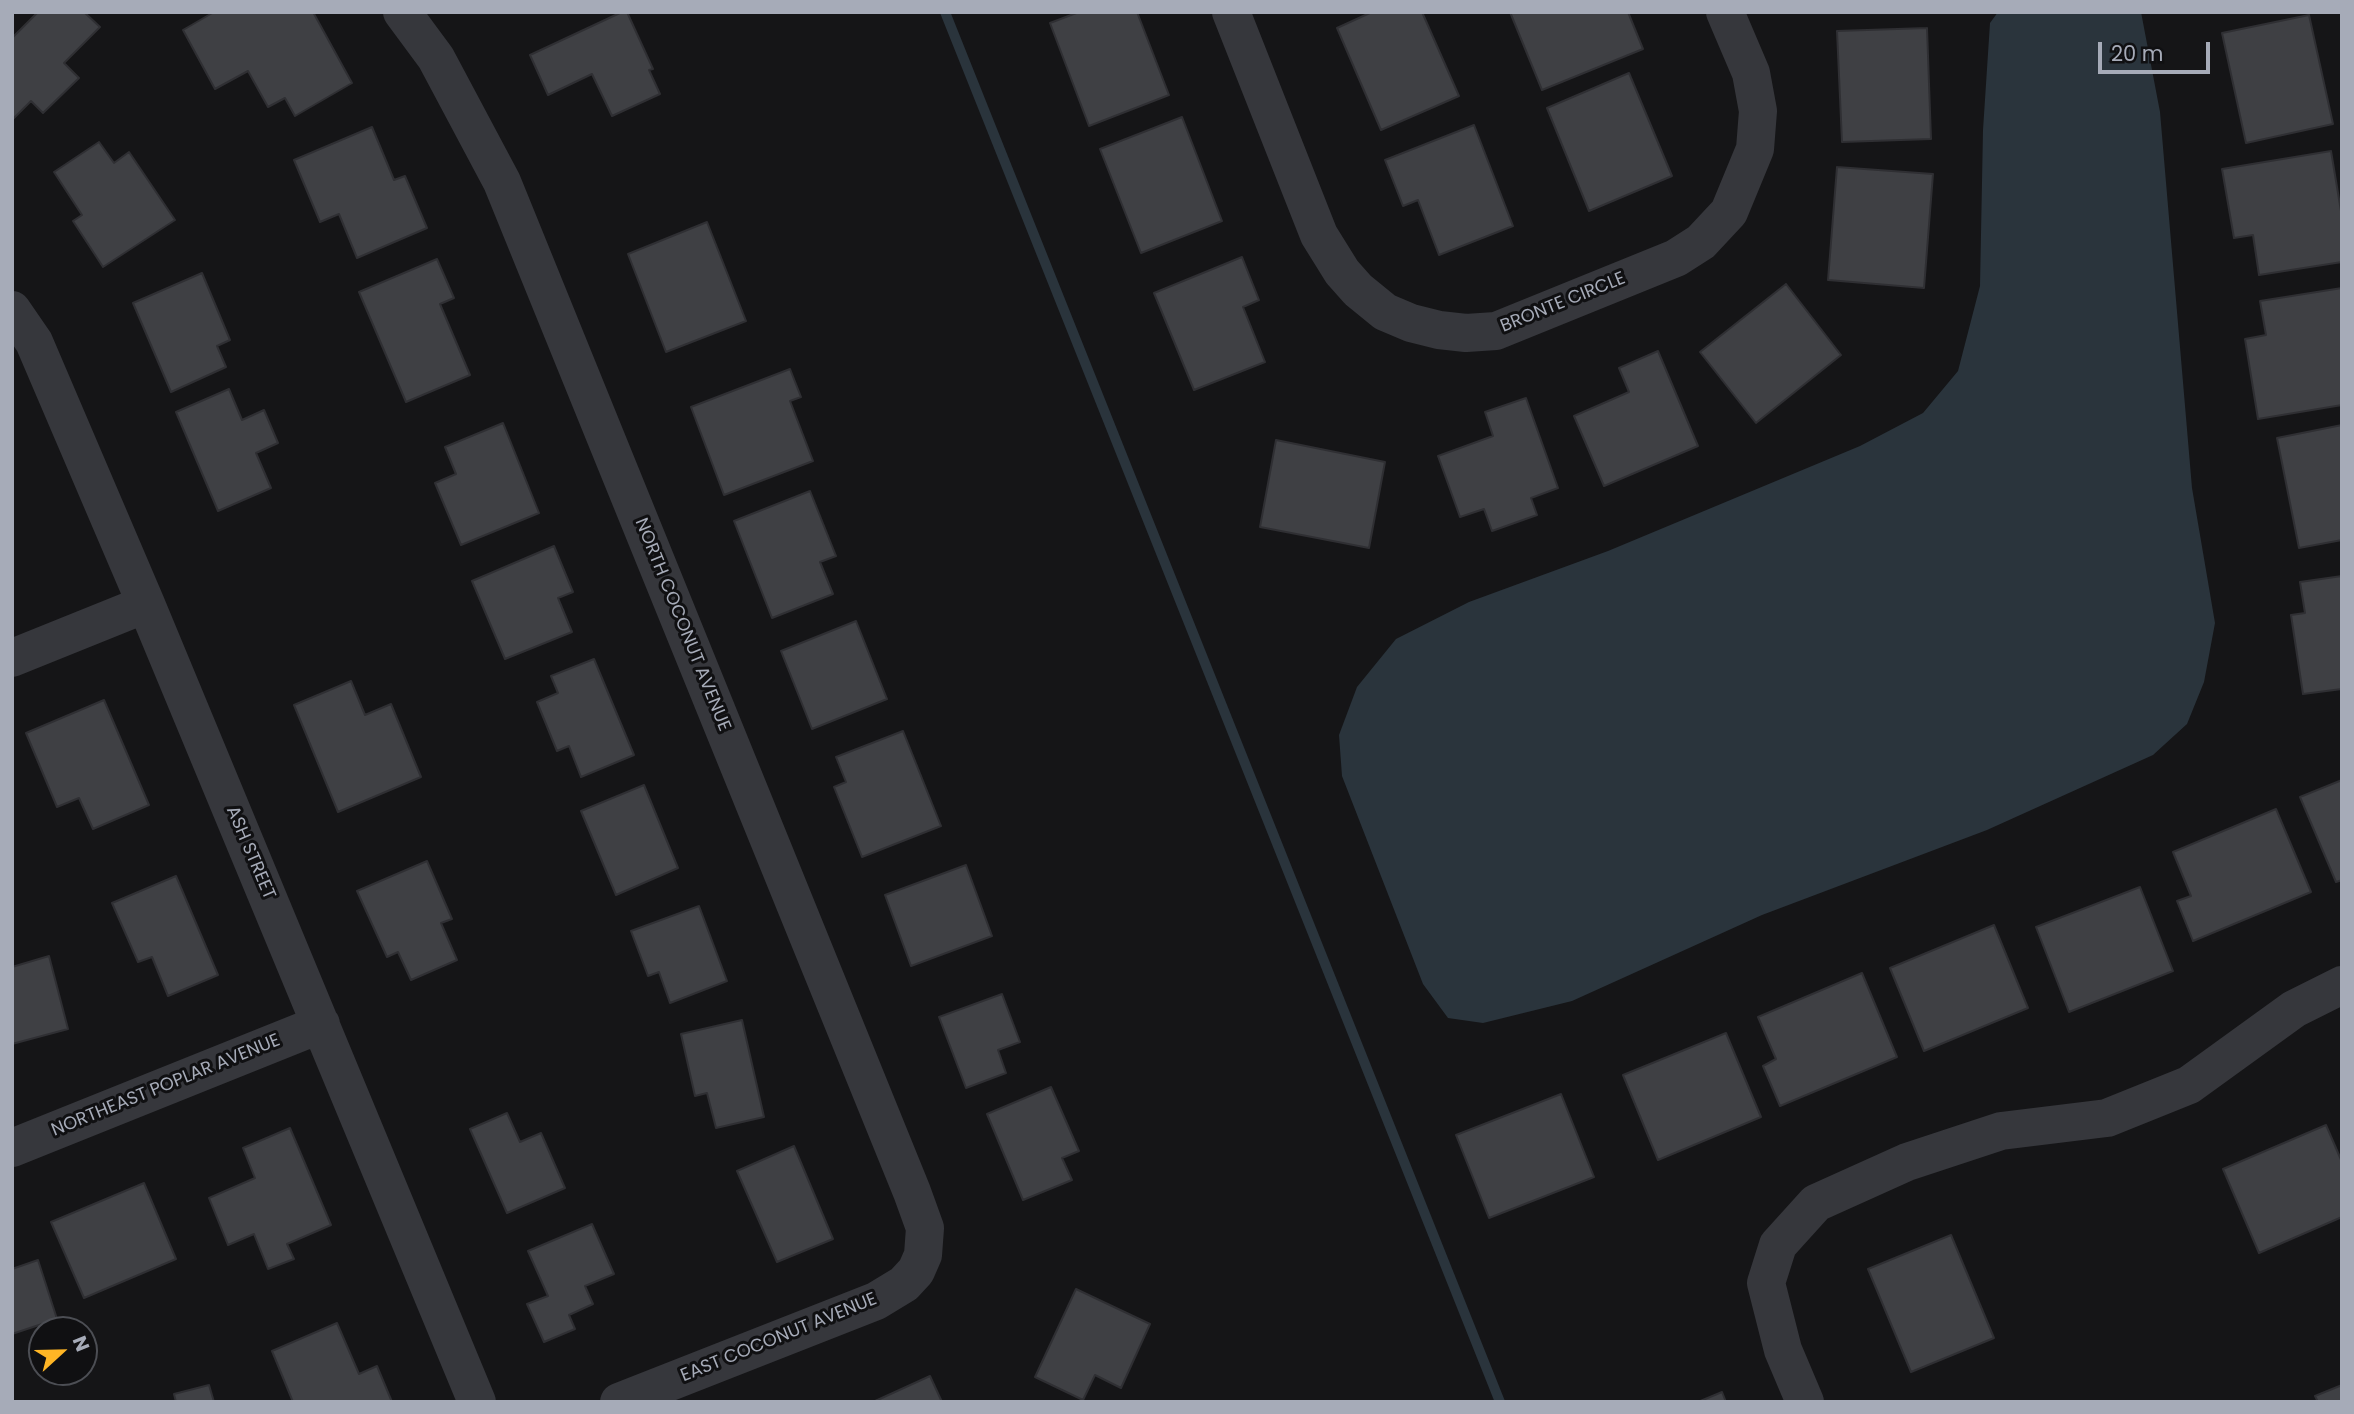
<!DOCTYPE html>
<html>
<head>
<meta charset="utf-8">
<style>
  body { margin:0 }
  #map { position:relative; width:2354px; height:1414px; overflow:hidden; background:#151517; font-family:Poppins,sans-serif }
  canvas { display:block }
  .frame { position:absolute; inset:0; border:14px solid #a6abb8; pointer-events:none }
  .north { position:absolute; left:28px; top:1316px; width:70px; height:70px; box-sizing:border-box; background:#101012; border:2px solid #4c4e54; border-radius:50%; rotate:68deg; font-size:19px; font-weight:700; line-height:28px; text-align:center; color:#a6abb8 }
  .north::after { content:''; display:block; margin:auto; width:24px; height:32px; background:#ffb625; clip-path:polygon(50% 0,100% 100%,50% 72%,0 100%) }
  .scale { position:absolute; left:2098px; top:42px; width:112px; height:32px; box-sizing:border-box; border:4px solid #a6abb8; border-top:0; padding-left:9px; font-size:21px; line-height:24px; white-space:nowrap; color:#a6abb8; -webkit-text-stroke:5px #101012; paint-order:stroke }
</style>
</head>
<body>
<div id="map">
<canvas width="2354" height="1414"></canvas>
<div class="frame"></div>
<div class="north">N</div>
<div class="scale">20 m</div>
</div>
<script>
const ctx = document.querySelector('canvas').getContext('2d');
ctx.lineJoin = 'round';
function fillPath(path, color) { ctx.fillStyle = color; ctx.fill(path, 'evenodd'); }
const toPath = rows => new Path2D(rows.map(r => 'M' + r).join(''));
function strokePath(path, color, width, dash) { ctx.strokeStyle = color; ctx.lineWidth = width; ctx.lineCap = dash ? 'butt' : 'round'; ctx.setLineDash(dash || []); ctx.stroke(path); }
function label(font, color, halo, rows, align = 'center') {
  ctx.font = font + ' Poppins,sans-serif'; ctx.lineWidth = 6; ctx.setLineDash([]); ctx.textBaseline = 'middle'; ctx.strokeStyle = halo; ctx.fillStyle = color; for (const [text, x, y, turn = 0] of rows) {
    ctx.save(); ctx.translate(x, y); ctx.rotate((+turn || 0) * Math.PI / 180); ctx.textAlign = isNaN(turn) ? turn : align; if (halo) ctx.strokeText(text, 0, 0); ctx.fillText(text, 0, 0); ctx.restore();
  }
}
const water = toPath([
  [1998,12,2141,12,2160,112,2192,488,2215,623,2204,682,2187,724,2153,755,1987,830,1762,915,1572,1001,1483,1023,1448,1018,1423,984,1342,776,1339,735,1357,687,1396,639,1469,602,1608,551,1860,446,1923,413,1958,371,1980,286,1983,130,1990,23]
]);
const stream = toPath([
  [945,12,1500,1402]
]);
const building = toPath([
  [38,12,84,12,100,27,64,63,79,78,43,113,31,101,12,120,12,38,38,12],
  [214,12,313,12,352,83,295,116,285,98,268,107,248,71,215,89,183,30,214,12],
  [622,12,627,12,653,69,649,70,660,94,612,116,592,74,548,95,530,55,622,12],
  [1079,12,1137,12,1169,95,1089,126,1050,23,1079,12],
  [1372,12,1422,12,1459,96,1381,130,1337,28,1372,12],
  [1510,12,1628,12,1643,49,1542,90,1510,12],
  [2309,15,2333,124,2246,143,2222,33,2309,15],
  [1927,28,1931,139,1842,142,1837,31,1927,28],
  [1629,73,1672,176,1589,211,1547,108,1629,73],
  [1182,117,1222,221,1141,253,1100,149,1182,117],
  [1474,125,1513,226,1439,255,1418,200,1403,206,1385,160,1474,125],
  [372,127,394,180,405,176,427,228,357,258,339,214,320,222,294,160,372,127],
  [99,142,114,163,129,152,175,220,103,267,73,221,82,215,54,172,99,142],
  [2331,151,2342,217,2342,262,2259,275,2253,235,2234,238,2222,169,2331,151],
  [1837,167,1933,174,1924,288,1828,280,1837,167],
  [707,222,746,321,666,352,628,254,707,222],
  [1242,257,1259,300,1243,307,1265,362,1194,390,1154,293,1242,257],
  [437,259,454,298,440,304,470,375,406,402,359,292,437,259],
  [202,273,230,340,217,346,226,367,171,392,133,303,202,273],
  [1786,284,1841,355,1756,423,1700,352,1786,284],
  [2342,288,2342,405,2258,419,2245,339,2266,335,2260,301,2342,288],
  [1658,351,1698,446,1604,486,1574,416,1629,392,1619,368,1658,351],
  [790,369,801,397,790,401,813,461,724,495,691,407,790,369],
  [229,389,242,420,264,410,278,443,256,453,271,488,218,511,176,412,229,389],
  [1526,398,1558,488,1531,498,1537,515,1492,531,1484,509,1460,517,1438,456,1493,436,1485,412,1526,398],
  [503,423,539,513,461,545,435,483,456,474,445,447,503,423],
  [2342,425,2342,540,2299,548,2277,438,2342,425],
  [1276,440,1385,462,1369,548,1260,527,1276,440],
  [810,491,836,556,820,562,833,594,772,618,734,521,810,491],
  [554,546,573,592,558,598,572,632,505,659,472,581,554,546],
  [2342,576,2342,689,2303,694,2291,615,2305,613,2300,582,2342,576],
  [856,621,887,699,812,729,781,651,856,621],
  [594,659,634,755,581,777,569,746,557,751,537,702,558,693,551,676,594,659],
  [351,681,365,715,391,704,421,777,338,812,294,705,351,681],
  [104,700,149,805,93,829,79,798,57,807,26,733,104,700],
  [903,731,941,826,862,857,834,787,846,782,836,757,903,731],
  [2342,780,2342,880,2336,882,2300,797,2342,780],
  [644,785,678,868,616,895,581,811,644,785],
  [2276,809,2311,892,2193,941,2177,901,2191,896,2173,852,2276,809],
  [427,861,452,919,441,923,457,960,411,980,398,952,387,957,357,891,427,861],
  [966,865,992,936,911,966,885,895,966,865],
  [176,876,218,975,168,996,152,957,138,962,112,903,176,876],
  [2140,887,2173,971,2069,1012,2036,927,2140,887],
  [699,906,727,981,670,1003,659,972,648,976,631,931,699,906],
  [1994,925,2028,1008,1924,1051,1890,968,1994,925],
  [49,956,68,1029,12,1044,12,967,49,956],
  [1862,973,1897,1057,1780,1106,1763,1066,1776,1059,1758,1017,1862,973],
  [1002,994,1020,1042,998,1050,1006,1073,966,1088,939,1017,1002,994],
  [742,1020,764,1117,716,1128,707,1093,695,1096,681,1034,742,1020],
  [1726,1033,1761,1117,1658,1160,1623,1075,1726,1033],
  [1051,1087,1079,1151,1062,1158,1072,1180,1023,1200,987,1114,1051,1087],
  [1561,1094,1594,1177,1489,1218,1456,1135,1561,1094],
  [507,1113,520,1142,541,1133,565,1188,507,1213,470,1129,507,1113],
  [2326,1125,2342,1162,2342,1217,2259,1253,2223,1169,2326,1125],
  [290,1128,331,1225,287,1244,294,1259,268,1269,254,1234,228,1245,209,1198,255,1178,243,1148,290,1128],
  [794,1146,833,1239,777,1262,737,1171,794,1146],
  [144,1183,176,1259,84,1298,51,1222,144,1183],
  [592,1224,614,1274,585,1286,593,1304,569,1315,575,1329,544,1342,527,1304,548,1296,528,1251,592,1224],
  [1951,1235,1994,1338,1911,1372,1868,1269,1951,1235],
  [38,1260,57,1319,12,1334,12,1269,38,1260],
  [1076,1289,1150,1324,1121,1388,1095,1375,1083,1400,1035,1377,1076,1289],
  [337,1323,359,1374,377,1366,392,1402,293,1402,272,1351,337,1323],
  [930,1376,942,1402,873,1402,930,1376],
  [209,1385,214,1402,176,1402,174,1394,209,1385],
  [2342,1385,2342,1402,2318,1402,2315,1396,2342,1385],
  [1722,1392,1726,1402,1698,1402,1722,1392]
]);
const minor = toPath([
  [402,12,436,58,502,182,912,1192,925,1228,923,1255,916,1271,904,1284,876,1301,619,1402],
  [1231,12,1319,235,1342,272,1358,290,1385,312,1411,323,1439,330,1466,333,1496,331,1676,258,1701,242,1729,212,1755,149,1758,111,1751,73,1725,12],
  [12,310,34,342,146,604,477,1402],
  [12,658,146,604],
  [12,1148,321,1024],
  [1805,1402,1783,1350,1766,1283,1778,1245,1816,1203,1907,1162,2001,1131,2107,1118,2189,1085,2294,1009,2342,985]
]);
const streetNames = [
  ["BRONTE CIRCLE",1563,303,-22],
  ["NORTH COCONUT AVENUE",682,625,68],
  ["ASH STREET",250,853,67],
  ["NORTHEAST POPLAR AVENUE",166,1086,-22],
  ["EAST COCONUT AVENUE",779,1338,-22]
];
fillPath(water, '#2a343c');
strokePath(stream, '#2a343c', 10);
fillPath(building, '#3f4044');
strokePath(building, '#2f2f33', 2);
strokePath(minor, '#36373c', 38);
label('18px', '#a6abb8', '#101012', streetNames);
</script>
</body>
</html>
